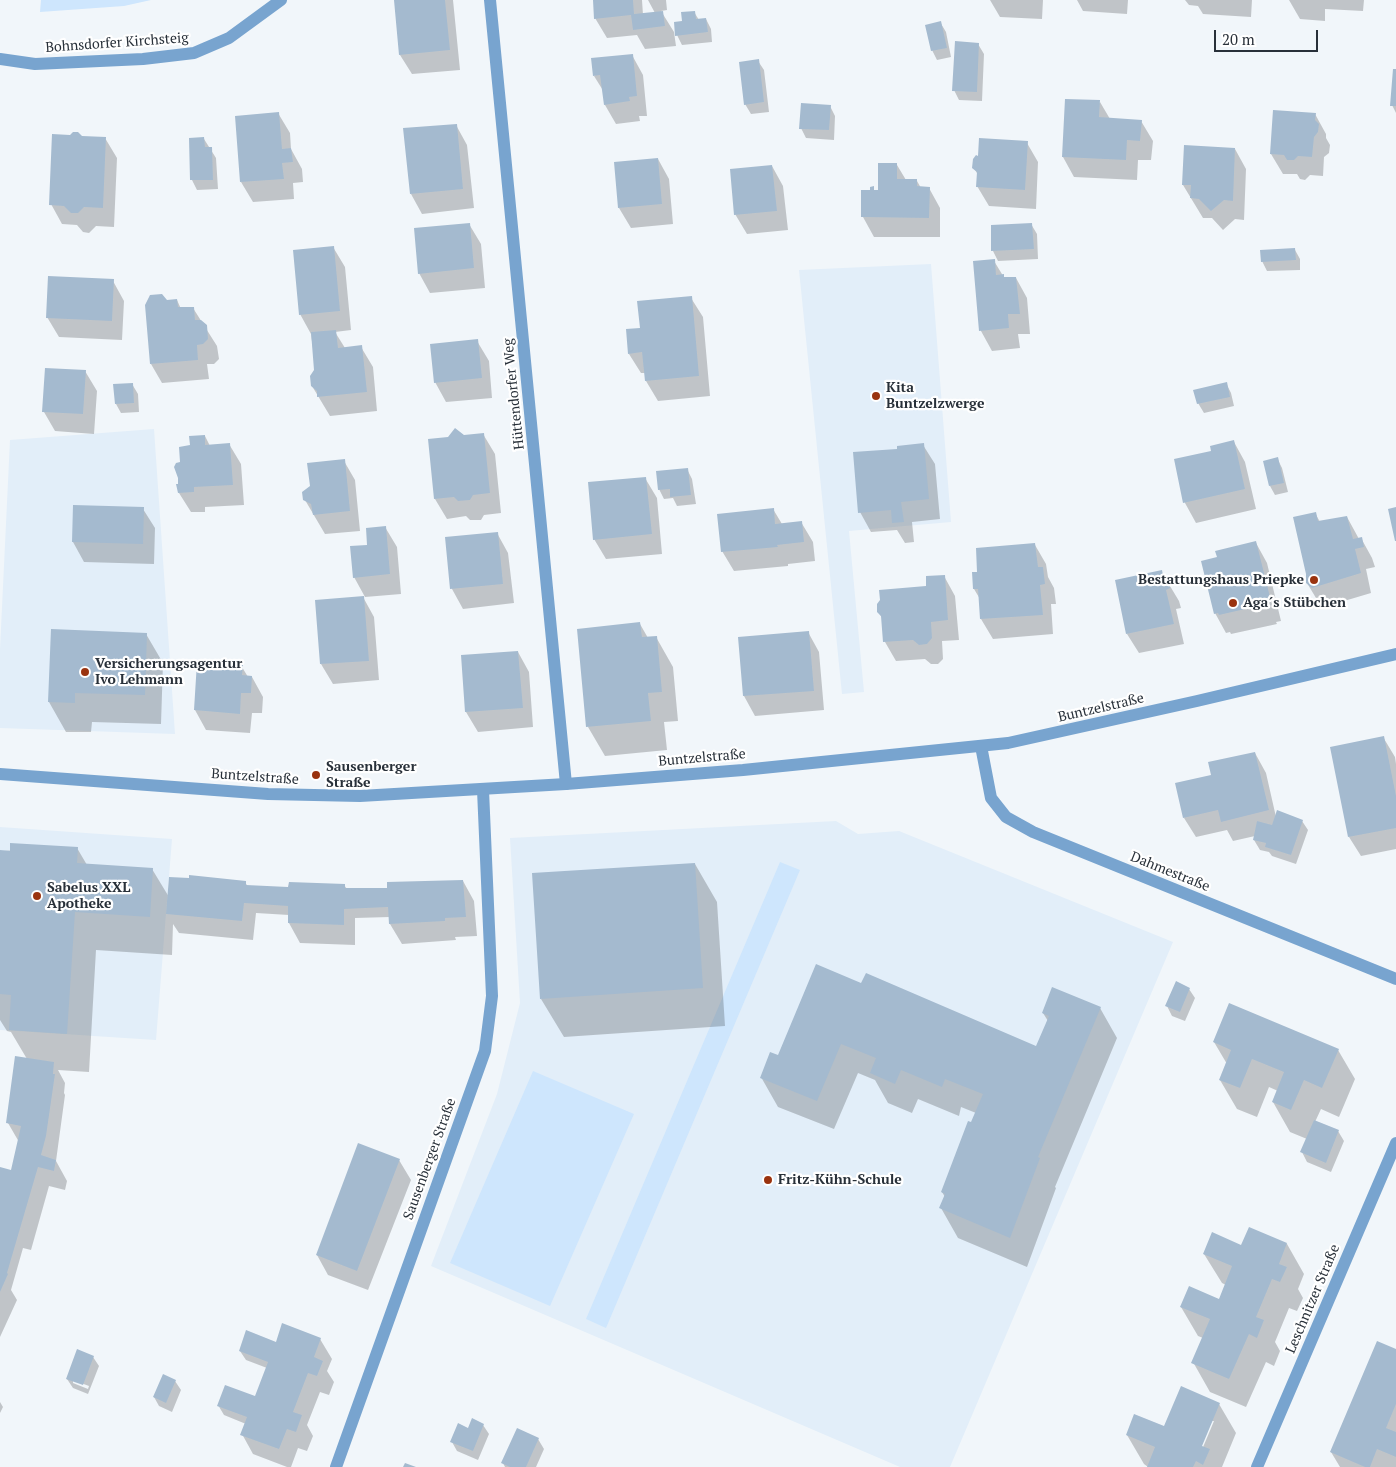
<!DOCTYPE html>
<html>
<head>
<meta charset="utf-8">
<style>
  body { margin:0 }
  #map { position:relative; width:1396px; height:1467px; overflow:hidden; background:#f1f6fa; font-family:"PT Serif",serif }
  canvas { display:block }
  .scale { position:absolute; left:1214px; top:30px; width:104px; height:22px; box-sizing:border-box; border:2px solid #283039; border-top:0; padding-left:6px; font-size:15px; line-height:18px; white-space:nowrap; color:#283039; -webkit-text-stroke:4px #fff; paint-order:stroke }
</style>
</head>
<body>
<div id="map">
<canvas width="1396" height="1467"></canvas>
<div class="scale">20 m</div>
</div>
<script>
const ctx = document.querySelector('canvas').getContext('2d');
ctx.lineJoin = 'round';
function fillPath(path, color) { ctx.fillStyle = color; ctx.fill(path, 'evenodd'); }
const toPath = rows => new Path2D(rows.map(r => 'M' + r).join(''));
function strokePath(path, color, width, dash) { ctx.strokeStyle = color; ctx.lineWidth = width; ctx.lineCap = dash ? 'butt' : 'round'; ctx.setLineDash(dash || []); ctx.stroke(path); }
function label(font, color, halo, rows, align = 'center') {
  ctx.font = font + ' "PT Serif",serif'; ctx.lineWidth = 4.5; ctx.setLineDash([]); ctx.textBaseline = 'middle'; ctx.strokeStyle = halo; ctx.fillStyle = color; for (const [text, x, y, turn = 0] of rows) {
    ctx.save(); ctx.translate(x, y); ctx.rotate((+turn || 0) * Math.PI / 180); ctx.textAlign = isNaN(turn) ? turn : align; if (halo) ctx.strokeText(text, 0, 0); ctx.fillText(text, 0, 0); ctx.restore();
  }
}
const built = toPath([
  [931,264,951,522,849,531,864,692,842,694,799,270],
  [154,429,175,734,0,728,0,649,10,440],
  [836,821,858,834,899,831,1173,942,950,1467,900,1467,431,1266,497,1094,520,1003,510,838],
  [0,827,172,839,156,1040,0,1030]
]);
const green = toPath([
  [41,0,151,0,124,6,40,12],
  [780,862,800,870,606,1328,586,1319],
  [533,1071,634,1114,550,1306,450,1263]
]);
const shadow = toPath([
  [395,0,453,0,460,70,412,74,400,55],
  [594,0,642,0,643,15,655,13,648,0,666,0,667,10,661,11,674,32,676,46,645,49,637,35,607,38,595,18],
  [990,0,1043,0,1042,19,1000,17],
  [1077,0,1128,0,1127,14,1083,11],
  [1185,0,1252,0,1251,17,1203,14,1198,6,1189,5],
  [1289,0,1364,0,1363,11,1325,9,1325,21,1300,19],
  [694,12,699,20,706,19,711,29,712,42,682,45,677,35,684,22],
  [940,22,946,32,951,57,937,60,932,50],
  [978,44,984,54,982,101,959,100,954,90],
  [632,55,643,75,647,116,639,116,640,121,616,124,605,105,604,92,594,76],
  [758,61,764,70,769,112,751,114,745,104],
  [1396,71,1396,113,1392,105],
  [1100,102,1110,119,1141,121,1153,141,1151,160,1138,160,1137,180,1074,177,1063,157],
  [830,106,835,116,834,140,806,138,801,128],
  [278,113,290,133,291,149,302,169,303,182,293,183,294,199,253,202,241,182],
  [1315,114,1326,134,1326,138,1330,145,1329,153,1324,157,1323,176,1310,175,1305,180,1300,179,1297,174,1283,174,1271,154],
  [456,125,467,145,474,208,422,214,411,194],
  [81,137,105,138,117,158,114,227,96,226,89,233,83,232,77,225,62,224,51,204],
  [204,139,216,158,218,189,197,190,192,180],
  [1027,143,1038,162,1036,209,989,206,977,186,978,175,974,168],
  [1235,149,1246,169,1244,220,1235,219,1223,230,1212,218,1203,218,1183,185],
  [658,159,669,179,673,224,631,228,619,208],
  [897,165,906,180,917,181,921,188,929,188,940,208,940,237,874,237,863,217,873,188,875,192,879,192],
  [772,166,783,186,788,230,747,234,735,214],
  [469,224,481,244,485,288,430,293,419,273],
  [1031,224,1037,234,1038,259,998,261,993,251,992,226],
  [333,247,345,267,351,330,335,332,345,348,361,347,373,367,377,411,330,416,312,386,316,371,311,334,300,314],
  [1295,250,1300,259,1300,270,1267,271,1262,261],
  [994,261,1005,279,1016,278,1027,298,1030,334,1018,334,1020,348,992,351,981,331,975,262],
  [113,281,124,301,122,340,59,337,47,317],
  [691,298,703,317,710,396,658,401,646,381,646,373,641,373,629,354,641,330],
  [177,300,181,309,193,308,217,346,219,359,214,364,207,364,209,379,162,383,151,364,166,302],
  [477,341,489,361,492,398,446,402,435,382],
  [85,371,97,391,94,434,55,431,44,412],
  [1226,383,1231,393,1234,406,1204,413,1198,403],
  [132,384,138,394,139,412,121,413,116,404],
  [483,434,495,454,501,513,484,515,481,520,470,520,466,516,447,519,435,499,429,440],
  [205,436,210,446,229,444,241,464,244,505,205,507,205,512,191,512,179,493,181,464],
  [1234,442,1245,462,1256,509,1196,523,1185,503,1175,460,1212,452],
  [923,445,935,464,940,519,912,522,914,542,905,543,897,530,871,532,860,512,898,450],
  [1277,458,1282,468,1288,492,1275,495,1270,486],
  [344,461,355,480,360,531,325,534,305,500],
  [687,469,692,479,696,504,677,506,673,498,664,499,659,489],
  [645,478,657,498,662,554,606,559,594,539],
  [74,506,143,509,155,528,154,564,84,562,73,542],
  [773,509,782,524,801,522,813,542,815,561,788,564,788,566,734,571,722,551],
  [1315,513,1320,522,1347,517,1359,539,1361,538,1372,558,1375,567,1366,569,1371,593,1324,607,1319,603,1307,583],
  [385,527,397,547,401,594,365,597,354,577,369,546],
  [497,533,508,553,514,603,463,609,452,589,446,538],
  [1256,543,1267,563,1281,621,1276,622,1277,624,1231,634,1230,632,1226,633,1215,613,1219,558],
  [1035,545,1046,564,1048,577,1054,588,1056,604,1051,604,1053,634,993,639,981,619,980,599,974,589,973,573,978,573],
  [1161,571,1179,601,1181,608,1176,609,1184,644,1139,653,1127,634],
  [944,576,955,596,959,640,942,641,943,659,938,664,931,664,925,659,896,661,885,642,883,619,878,612,882,601,928,588],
  [363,597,374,617,379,680,333,684,321,664],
  [640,624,648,638,656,637,673,667,678,721,664,722,667,750,605,756,588,727],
  [52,631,146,634,163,663,161,724,92,722,91,732,66,732,49,702],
  [808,632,819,652,824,710,755,716,744,696,740,638],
  [518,652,529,672,533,727,478,732,466,712,462,656],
  [242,667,248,677,252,677,263,697,262,713,252,713,250,733,206,730,195,710],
  [1383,737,1395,757,1396,764,1396,849,1361,856,1349,837],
  [1255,753,1266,773,1276,817,1302,821,1308,830,1296,864,1272,856,1269,852,1260,850,1254,840,1255,836,1233,841,1227,830,1196,837,1184,818,1212,776],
  [77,848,87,865,152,869,169,897,245,882,248,887,288,888,344,885,347,889,386,889,463,881,474,901,477,936,455,937,456,940,402,944,390,924,390,917,355,918,355,945,300,943,289,923,289,915,256,913,253,940,179,933,173,924,172,955,96,950,89,1072,58,1070,65,1083,64,1093,65,1095,56,1161,67,1181,65,1190,49,1186,31,1250,23,1248,11,1290,17,1300,0,1337,0,1168,12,1172,19,1142,8,1123,27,1059,11,1032,7,1031,0,1020,0,851],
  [695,864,717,902,725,1026,564,1037,541,999],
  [862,985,1037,1047,1048,1021,1043,1013,1100,1008,1117,1038,1055,1187,1056,1188,1027,1267,958,1238,941,1208,945,1197,942,1192,976,1113,961,1107,959,1116,918,1099,912,1113,888,1103,875,1080,858,1073,834,1129,778,1107,761,1077,779,1056],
  [1189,989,1195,998,1185,1021,1172,1016,1167,1006],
  [1214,1042,1338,1050,1355,1079,1339,1117,1321,1109,1315,1122,1338,1131,1344,1141,1331,1172,1307,1162,1302,1152,1307,1139,1290,1132,1273,1102,1278,1091,1269,1087,1257,1117,1237,1109,1220,1080,1227,1064],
  [399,1160,411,1180,368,1290,328,1275,317,1255],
  [1249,1229,1287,1244,1304,1274,1298,1289,1303,1298,1297,1311,1289,1308,1275,1342,1280,1351,1274,1366,1266,1362,1246,1407,1210,1392,1193,1362,1203,1338,1198,1336,1181,1307,1219,1300,1226,1285,1222,1283,1204,1254,1242,1246],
  [320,1339,332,1359,327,1371,334,1382,329,1395,320,1392,307,1425,313,1436,307,1451,298,1448,291,1467,287,1467,253,1454,242,1434,246,1424,224,1415,218,1405,255,1399,267,1368,246,1360,240,1351,276,1343],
  [1396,1350,1396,1467,1340,1467,1331,1452],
  [93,1357,99,1366,88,1394,73,1388,67,1379],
  [73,1380,89,1386,88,1389,73,1383],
  [175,1381,181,1390,172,1412,159,1406,154,1397],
  [0,1402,3,1407,0,1413],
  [1219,1404,1236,1433,1222,1467,1148,1467,1144,1464,1127,1435,1165,1428],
  [1211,1421,1214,1421,1201,1452,1199,1451],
  [483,1425,489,1434,478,1460,457,1451,452,1442,468,1429],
  [538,1439,544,1449,536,1467,505,1467,503,1463]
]);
const building = toPath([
  [394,0,445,0,450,50,399,55],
  [593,0,633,0,634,14,663,11,665,26,633,30,631,15,594,19],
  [695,11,696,19,706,18,708,32,675,36,674,22,682,21,681,12],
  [941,21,947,48,931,51,925,25],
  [955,41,979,43,977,92,952,91],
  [633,54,637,96,629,97,630,101,604,105,600,75,593,76,591,58],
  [759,59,764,102,744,105,739,62],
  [1393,69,1396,69,1396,106,1390,106],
  [1065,99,1100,100,1099,117,1142,120,1140,141,1127,140,1126,160,1062,157],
  [801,103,831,105,829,130,799,129],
  [1273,110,1316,113,1315,120,1319,124,1318,132,1314,137,1312,157,1298,156,1294,160,1287,160,1284,155,1270,154],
  [279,112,282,149,291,148,293,162,282,163,284,179,240,182,235,116],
  [457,124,463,189,410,194,403,128],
  [73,132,78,132,82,136,106,137,103,208,84,207,78,213,71,213,64,206,49,205,52,134,70,135],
  [204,137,205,147,212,147,213,180,190,180,189,138],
  [979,138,1028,141,1025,190,976,187,977,172,972,168,973,159,976,155,978,156],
  [1184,145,1235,148,1233,201,1224,200,1211,211,1199,199,1190,198,1191,185,1182,185],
  [658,158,662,204,618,208,614,162],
  [878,163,897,163,897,179,917,179,917,186,930,187,929,218,861,217,861,190,870,190,870,187,874,186,874,190,878,190],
  [772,165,777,211,734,215,730,169],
  [470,223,474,268,418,274,414,228],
  [1032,223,1034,249,991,251,991,225],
  [334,246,340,311,299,315,293,250],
  [1295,248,1296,260,1261,262,1260,250],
  [995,259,996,275,1004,274,1004,277,1016,277,1020,314,1008,314,1009,328,979,331,973,261],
  [48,276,114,279,112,321,46,318],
  [162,294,167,300,177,299,178,307,194,307,195,320,201,320,207,325,208,339,203,344,197,345,198,360,150,364,145,305,150,295],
  [692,296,699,376,645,381,642,352,628,354,626,329,640,328,637,301],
  [336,330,338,348,362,345,367,392,317,397,317,391,311,386,310,376,314,370,311,332],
  [478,339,482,378,434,383,430,344],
  [45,368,86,370,83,414,42,412],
  [1227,382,1230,397,1197,404,1193,390],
  [133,383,134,403,115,404,113,384],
  [455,428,464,435,484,433,490,493,473,495,470,500,458,501,454,497,434,499,428,439,448,437],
  [205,435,205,445,230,443,233,485,194,487,194,492,178,493,176,484,178,484,178,478,174,467,176,463,180,462,179,447,190,445,189,436],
  [1234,440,1245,489,1183,503,1174,459,1211,451,1210,446],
  [924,443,929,499,901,502,904,522,892,523,891,510,858,513,853,452,897,449,897,446],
  [1278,457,1284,483,1269,486,1263,461],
  [345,459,350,511,313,515,311,504,303,500,302,492,310,486,307,463],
  [688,468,691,495,670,497,670,489,658,490,656,471],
  [646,477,652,534,593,540,588,482],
  [73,505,144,507,143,544,72,542],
  [1396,507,1396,541,1395,541,1388,509],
  [774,508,775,524,802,521,804,542,777,545,778,547,721,552,717,514],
  [1316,512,1318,521,1347,516,1353,539,1362,537,1364,547,1355,549,1361,573,1312,588,1306,583,1306,574,1293,517],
  [386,526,390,574,353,578,350,546,367,545,366,528],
  [498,532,503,584,450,589,445,537],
  [1256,541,1271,601,1266,602,1267,604,1219,615,1218,613,1214,614,1201,561,1217,557,1215,551],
  [1035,543,1038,567,1043,567,1045,584,1040,585,1043,615,980,619,978,589,973,589,972,572,977,572,976,548],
  [1162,570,1164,581,1169,580,1170,588,1166,590,1174,624,1126,634,1115,580],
  [945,575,948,620,931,622,932,638,927,644,919,645,913,640,883,642,881,616,877,612,877,604,880,600,879,590,926,586,926,576],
  [364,596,369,661,320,664,315,600],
  [640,622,642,637,657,636,662,692,648,693,651,721,586,727,577,629],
  [51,629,147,633,145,695,75,693,75,703,48,702],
  [809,631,814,691,743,696,738,637],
  [518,651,523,708,465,712,461,655],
  [197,662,243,665,242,675,252,676,251,693,241,693,240,714,194,710],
  [1384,736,1396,796,1396,828,1348,837,1330,747],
  [1255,752,1269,810,1221,822,1218,810,1183,818,1175,783,1211,775,1208,762],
  [1277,810,1303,820,1291,855,1265,847,1266,843,1253,840,1257,821,1272,825],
  [10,843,78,847,77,863,153,868,150,917,75,912,67,1034,9,1030,11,995,0,994,0,850,10,851],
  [695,863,703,988,540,999,532,873],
  [189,875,246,881,246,885,288,887,289,882,345,884,345,888,387,888,387,882,463,880,466,917,445,918,445,921,389,924,388,907,344,909,344,925,288,923,288,906,244,903,242,921,166,914,169,877,189,878],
  [816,964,861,983,866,973,1036,1046,1049,1016,1042,1013,1052,987,1101,1007,1038,1157,1040,1158,1010,1238,939,1208,945,1194,941,1192,968,1121,971,1122,983,1094,945,1079,942,1087,901,1070,895,1084,870,1073,876,1058,841,1044,817,1101,760,1078,770,1052,778,1055],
  [1176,981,1190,988,1180,1012,1165,1006],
  [1229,1003,1339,1049,1322,1088,1304,1080,1291,1110,1272,1102,1284,1072,1252,1059,1240,1088,1219,1080,1231,1050,1213,1042],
  [15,1056,54,1062,53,1074,55,1074,46,1136,41,1155,56,1160,54,1171,38,1167,7,1273,8,1274,0,1292,0,1167,11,1170,21,1126,6,1123],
  [1314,1120,1339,1130,1326,1163,1300,1152],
  [358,1143,400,1159,357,1271,316,1255],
  [1249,1227,1287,1243,1279,1264,1287,1267,1280,1282,1272,1279,1256,1317,1264,1320,1257,1338,1249,1334,1229,1379,1191,1363,1210,1319,1180,1307,1189,1286,1219,1299,1232,1266,1203,1254,1212,1232,1241,1245],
  [282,1323,321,1338,314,1357,323,1361,317,1376,308,1373,293,1412,302,1415,296,1432,287,1429,279,1449,240,1435,247,1417,217,1406,225,1385,255,1396,268,1362,239,1351,246,1330,276,1342],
  [1377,1341,1396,1349,1396,1404,1386,1428,1396,1432,1396,1457,1377,1449,1370,1467,1365,1467,1330,1452],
  [77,1349,94,1356,83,1385,66,1379],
  [163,1374,176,1380,166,1403,153,1397],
  [1181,1386,1220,1403,1202,1446,1210,1449,1203,1465,1196,1461,1193,1467,1147,1467,1155,1447,1126,1435,1134,1414,1164,1426],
  [472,1418,484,1424,473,1451,450,1442,458,1423,468,1428],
  [517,1428,539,1438,526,1467,510,1467,501,1463],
  [405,1463,416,1467,403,1467]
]);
const minor = toPath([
  [490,0,566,784],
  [0,59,35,64,143,59,194,53,229,38,281,0],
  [981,746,991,798,1006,817,1033,832,1396,979],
  [336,1467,485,1051,492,996,483,790],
  [1257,1467,1396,1143]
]);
const tertiary = toPath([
  [0,774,268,794,360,796,566,784,743,770,1008,743,1197,701,1396,654]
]);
const markers = [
  [876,396,5,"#9a330f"],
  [1314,580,5,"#9a330f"],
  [1233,603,5,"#9a330f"],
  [85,672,5,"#9a330f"],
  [316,775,5,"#9a330f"],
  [37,896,5,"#9a330f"],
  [768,1180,5,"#9a330f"]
];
const streetNames = [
  ["Bohnsdorfer Kirchsteig",117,43,-4],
  ["Hüttendorfer Weg",514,394,-96],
  ["Buntzelstraße",1101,708,-13],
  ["Buntzelstraße",702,758,-5],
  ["Buntzelstraße",255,777,4],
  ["Dahmestraße",1170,872,22],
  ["Sausenberger Straße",430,1159,-70],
  ["Leschnitzer Straße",1313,1299,-67]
];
const poiNames = [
  ["Kita",886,388],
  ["Buntzelzwerge",886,404],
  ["Bestattungshaus Priepke",1304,580,"right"],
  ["Aga´s Stübchen",1243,603],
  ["Versicherungsagentur",95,664],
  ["Ivo Lehmann",95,680],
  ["Sausenberger",326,767],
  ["Straße",326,783],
  ["Sabelus XXL",47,888],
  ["Apotheke",47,904],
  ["Fritz-Kühn-Schule",778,1180]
];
fillPath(built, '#e2eef9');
fillPath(green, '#cee6fd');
fillPath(shadow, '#0003');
fillPath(building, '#a4bacf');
strokePath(minor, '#78a4cf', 12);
strokePath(tertiary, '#78a4cf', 12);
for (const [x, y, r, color] of markers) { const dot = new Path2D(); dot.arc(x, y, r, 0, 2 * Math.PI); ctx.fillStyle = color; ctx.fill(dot); strokePath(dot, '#fff', 2); }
label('14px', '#283039', '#fff', streetNames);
label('bold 14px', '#283039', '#fff', poiNames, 'left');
</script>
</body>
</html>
